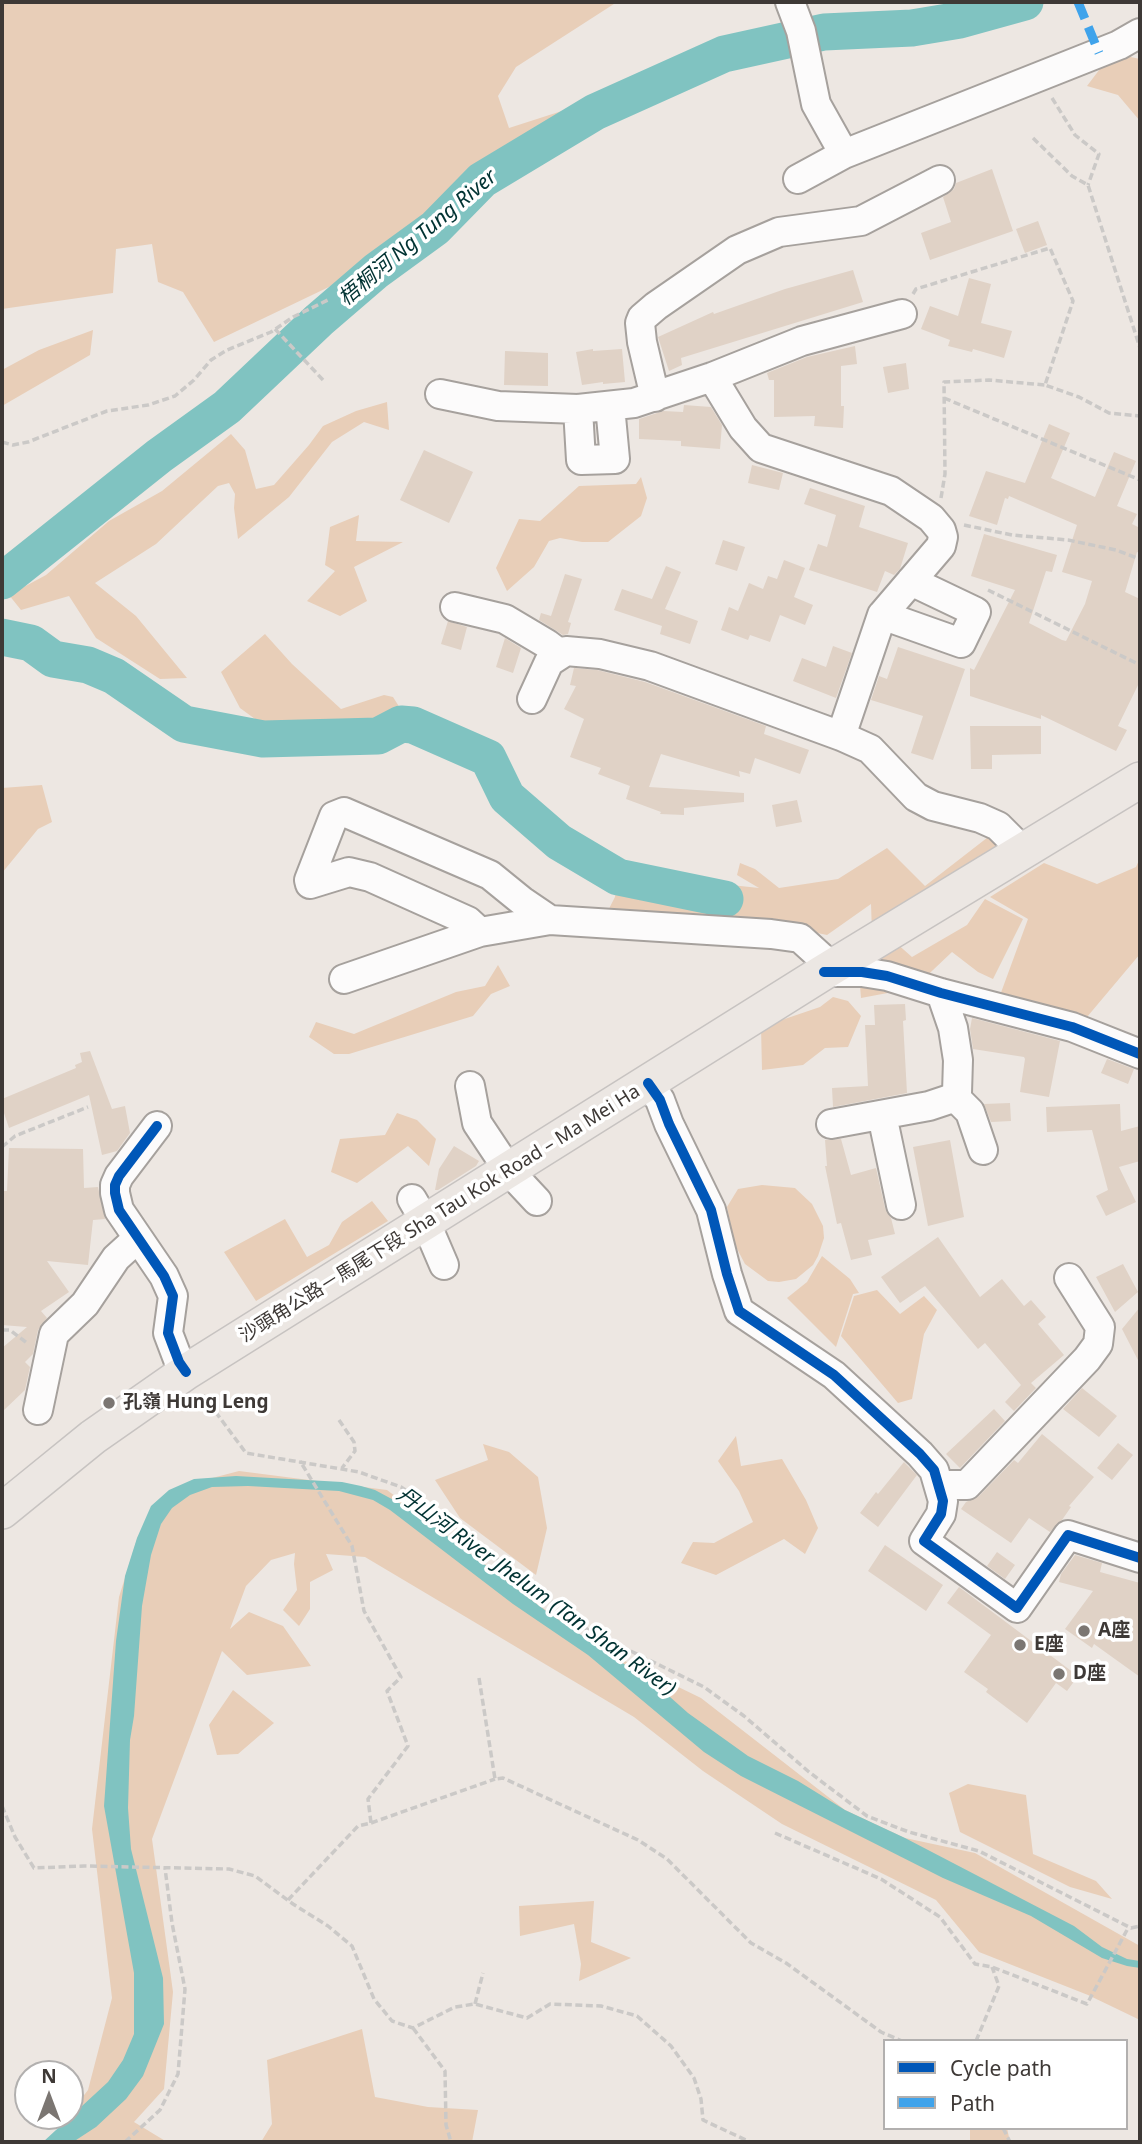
<!DOCTYPE html>
<html>
<head>
<meta charset="utf-8">
<style>
  body { margin:0 }
  #map { position:relative; width:1142px; height:2144px; overflow:hidden; background:#ede7e2; font-family:"Noto Sans",sans-serif }
  canvas { display:block }
  .frame { position:absolute; inset:0; border:4px solid #3e3936; pointer-events:none }
  .legend { position:absolute; left:883px; top:2039px; width:245px; height:91px; box-sizing:border-box; background:#fff; border:2px solid #b2b0af; margin:0; padding:9px 12px; list-style:none; font-size:21px; color:#3e3936 }
  .legend li { display:flex; align-items:center; gap:14px; height:35px }
  .legend b { width:35px; border:2px solid #b2b0af }
  .north { position:absolute; left:14px; top:2060px; width:70px; height:70px; box-sizing:border-box; background:#fff; border:2px solid #b2b0af; border-radius:50%; rotate:0deg; font-size:19px; font-weight:700; line-height:28px; text-align:center; color:#3e3936 }
  .north::after { content:''; display:block; margin:auto; width:24px; height:32px; background:#7b7672; clip-path:polygon(50% 0,100% 100%,50% 72%,0 100%) }
</style>
</head>
<body>
<div id="map">
<canvas width="1142" height="2144"></canvas>
<div class="frame"></div>
<ul class="legend">
<li><b style="height:9px;background:#0057b8"></b>Cycle path</li>
<li><b style="height:9px;background:#3fa3eb"></b>Path</li>
</ul>
<div class="north">N</div>
</div>
<script>
const ctx = document.querySelector('canvas').getContext('2d');
ctx.lineJoin = 'round';
function fillPath(path, color) { ctx.fillStyle = color; ctx.fill(path, 'evenodd'); }
const toPath = rows => new Path2D(rows.map(r => 'M' + r).join(''));
function strokePath(path, color, width, dash) { ctx.strokeStyle = color; ctx.lineWidth = width; ctx.lineCap = dash ? 'butt' : 'round'; ctx.setLineDash(dash || []); ctx.stroke(path); }
function label(font, color, halo, rows, align = 'center') {
  ctx.font = font + ' "Noto Sans","Noto Sans SC",sans-serif'; ctx.lineWidth = 7; ctx.setLineDash([]); ctx.textBaseline = 'middle'; ctx.strokeStyle = halo; ctx.fillStyle = color; for (const [text, x, y, turn = 0] of rows) {
    ctx.save(); ctx.translate(x, y); ctx.rotate((+turn || 0) * Math.PI / 180); ctx.textAlign = isNaN(turn) ? turn : align; if (halo) ctx.strokeText(text, 0, 0); ctx.fillText(text, 0, 0); ctx.restore();
  }
}
const green = toPath([
  [2,2,617,2,516,67,498,96,509,128,568,109,583,135,442,212,333,285,214,342,183,292,158,282,152,244,116,249,113,293,2,309],
  [1112,53,1140,59,1140,121,1118,95,1087,86],
  [93,330,90,355,2,406,2,370,39,350],
  [387,402,389,430,364,422,332,442,289,497,238,539,234,508,235,494,229,483,218,486,156,544,95,583,136,616,187,678,160,679,96,638,69,596,21,610,9,595,46,575,109,521,162,491,231,434,245,450,256,489,274,485,309,445,323,426,356,411],
  [641,477,647,498,641,516,608,542,582,542,560,538,549,541,534,567,507,591,496,568,519,519,540,521,579,486,636,484],
  [359,515,356,541,403,542,354,567,367,601,340,616,307,601,335,571,325,565,330,527],
  [265,634,292,664,341,709,384,695,393,697,405,716,386,725,358,733,351,719,266,727,240,708,221,672],
  [42,785,52,822,38,829,2,873,2,788],
  [992,834,1015,857,872,933,871,904,827,935,769,923,597,932,615,897,619,861,675,879,759,888,737,875,740,863,755,869,779,888,838,879,887,848,925,886],
  [1140,858,1140,954,1087,1017,999,998,1028,919,990,897,1044,863,1097,884,1136,867],
  [985,899,1023,919,993,979,978,972,952,952,914,988,861,998,858,961,895,942,912,957,967,925],
  [498,965,510,986,491,994,473,1016,349,1054,334,1054,309,1037,316,1022,354,1034,456,992,485,986],
  [833,997,848,1001,861,1016,848,1047,825,1048,803,1065,762,1070,761,1027,820,1007],
  [397,1113,417,1120,436,1139,429,1166,408,1146,357,1183,331,1172,340,1139,385,1135],
  [762,1185,795,1188,812,1204,823,1226,824,1238,818,1256,813,1265,796,1279,779,1282,768,1281,745,1264,735,1245,727,1207,738,1189],
  [372,1201,388,1221,256,1301,224,1252,285,1219,307,1257,329,1245,342,1222],
  [822,1256,850,1279,859,1293,853,1294,836,1347,787,1298,807,1282],
  [877,1290,900,1314,924,1296,937,1310,924,1334,912,1399,898,1403,841,1336,854,1296],
  [736,1436,741,1466,782,1459,806,1500,818,1528,805,1554,784,1539,716,1575,681,1563,693,1542,714,1543,753,1522,739,1491,718,1461],
  [483,1444,509,1452,538,1477,547,1528,536,1575,460,1518,435,1480,488,1460],
  [239,1471,387,1490,592,1645,701,1698,845,1810,905,1838,975,1853,1140,1946,1140,2020,1088,1995,979,1952,936,1900,782,1824,703,1771,634,1717,365,1557,326,1554,333,1570,310,1582,310,1609,299,1626,283,1610,297,1590,294,1564,295,1553,271,1560,246,1586,230,1629,249,1612,283,1626,311,1666,247,1675,222,1651,152,1839,173,1992,164,2089,134,2122,167,2142,48,2142,88,2090,112,1998,92,1829,119,1597,138,1536,178,1487],
  [233,1690,274,1723,238,1754,217,1755,209,1725],
  [968,1784,1026,1795,1033,1854,1096,1881,1112,1899,1070,1887,960,1832,949,1793],
  [594,1901,591,1942,631,1958,579,1981,581,1964,574,1924,520,1936,519,1906],
  [362,2029,375,2097,428,2107,478,2110,472,2142,261,2142,272,2124,267,2060],
  [970,2128,1007,2128,1010,2142,970,2142]
]);
const water = toPath([
  [236,1476,342,1482,361,1486,375,1490,414,1511,550,1614,661,1689,688,1713,748,1756,798,1781,845,1810,905,1838,1074,1926,1102,1947,1127,1959,1140,1961,1140,1968,1127,1966,1102,1958,1031,1916,943,1878,741,1776,704,1752,588,1655,513,1604,390,1510,373,1500,339,1491,248,1486,212,1487,190,1495,172,1508,161,1524,151,1555,142,1606,134,1716,130,1740,128,1808,131,1849,163,1978,164,2024,143,2076,126,2099,96,2127,73,2142,43,2142,108,2082,123,2060,134,2034,134,1973,104,1806,116,1641,125,1576,137,1538,151,1506,169,1490,194,1479]
]);
const river = toPath([
  [2,581,159,456,227,407,319,320,376,271,435,228,482,180,595,112,724,54,824,32,912,28,960,20,1025,2],
  [2,637,31,643,53,659,88,665,114,676,184,724,263,739,378,736,401,724,413,725,488,758,507,797,559,842,618,877,725,899]
]);
const building = toPath([
  [992,169,1013,231,930,260,921,233,951,222,943,197,954,189,956,183],
  [1038,221,1047,245,1025,253,1016,229],
  [853,270,863,302,681,358,682,365,669,371,658,337,713,312,714,314,785,289],
  [969,278,991,284,981,323,1012,331,1004,358,973,349,972,352,948,346,950,340,921,329,930,306,958,316],
  [855,346,857,364,841,366,841,406,844,406,843,428,814,426,815,416,774,417,774,380,769,380,767,373,807,357],
  [593,349,593,351,622,349,625,382,603,384,603,382,582,385,576,352],
  [505,351,548,353,548,386,504,385],
  [906,363,909,389,888,393,883,367],
  [684,405,711,407,722,425,720,449,681,446,681,441,639,439,639,419,663,411,683,412],
  [1049,424,1070,433,1051,478,1095,497,1114,452,1136,461,1117,506,1137,514,1132,524,1140,528,1140,553,1137,552,1125,592,1140,599,1140,681,1118,726,1127,730,1116,751,1041,715,1041,719,970,696,970,668,974,670,1015,590,971,576,984,534,1057,555,1052,572,1046,571,1029,623,1062,640,1066,641,1085,604,1092,581,1062,572,1077,525,1009,496,1008,499,1005,498,997,525,969,516,986,471,1025,483],
  [424,450,473,472,449,523,400,500],
  [752,465,783,473,779,490,748,483],
  [810,488,865,506,859,527,908,543,900,569,894,575,885,571,877,592,809,570,818,544,827,547,836,515,804,504],
  [723,540,745,547,737,571,715,564],
  [784,560,805,568,794,597,813,605,805,625,780,615,770,642,750,635,748,640,721,630,729,607,738,611,749,583,763,589,768,576,777,579],
  [666,566,681,572,665,609,698,621,690,644,660,634,662,626,614,610,622,589,652,599],
  [565,574,582,579,568,622,571,623,568,634,563,635,539,620,541,613,551,616],
  [448,621,467,627,461,650,441,644],
  [505,638,521,648,513,673,496,667],
  [833,646,852,653,836,698,793,681,802,658,826,667],
  [898,647,965,669,933,760,911,753,923,716,871,700,879,676,887,679],
  [574,668,597,670,645,682,766,726,764,734,809,750,800,774,755,758,750,774,739,771,740,777,661,754,649,787,744,793,744,802,684,808,684,815,660,814,661,812,626,799,630,786,598,774,601,768,570,757,584,719,564,709,576,686,570,685],
  [970,726,1041,726,1041,754,992,755,992,769,971,769],
  [797,800,802,822,776,827,772,805],
  [905,1004,906,1020,903,1021,907,1093,833,1107,832,1088,868,1086,865,1025,875,1025,874,1005],
  [972,1018,1060,1041,1049,1097,1020,1092,1025,1059,1024,1057,973,1049,970,1029],
  [90,1051,112,1109,125,1106,130,1133,117,1151,102,1155,89,1095,9,1128,2,1107,2,1099,76,1068,75,1065,82,1062,80,1053],
  [1107,1059,1134,1069,1128,1084,1101,1073],
  [1010,1103,1011,1121,991,1122,984,1104],
  [1120,1104,1121,1131,1140,1126,1140,1161,1119,1167,1136,1202,1106,1216,1096,1196,1108,1190,1092,1130,1047,1132,1046,1107],
  [841,1139,851,1175,876,1168,885,1208,891,1218,895,1234,868,1240,872,1255,851,1260,841,1223,837,1224,825,1166,827,1166,825,1140],
  [950,1140,964,1217,928,1226,913,1147],
  [454,1146,479,1161,476,1166,438,1190,435,1190,439,1169],
  [9,1148,83,1149,84,1188,98,1187,105,1219,93,1220,88,1265,47,1261,69,1292,41,1311,47,1318,38,1330,33,1354,25,1362,30,1367,25,1390,2,1412,2,1348,27,1327,2,1325,2,1191,7,1191],
  [938,1237,980,1297,1002,1279,1024,1306,1031,1300,1046,1317,1038,1324,1064,1355,1031,1383,1036,1388,1014,1411,1005,1402,1021,1385,985,1343,978,1349,925,1286,900,1303,881,1277],
  [1123,1264,1138,1292,1115,1312,1096,1277],
  [1140,1307,1140,1364,1122,1329],
  [1082,1388,1117,1416,1099,1437,1063,1409],
  [994,1409,1005,1421,960,1468,946,1454],
  [1042,1434,1094,1477,1069,1506,1071,1507,1062,1520,1050,1532,1029,1518,1011,1543,961,1509,966,1502,979,1496,1014,1460,1018,1463],
  [1118,1443,1133,1455,1112,1480,1097,1468],
  [904,1462,917,1475,878,1527,860,1513,876,1492,878,1494],
  [885,1545,943,1585,926,1611,868,1571],
  [997,1552,1015,1565,1005,1579,987,1566],
  [1075,1555,1102,1563,1100,1572,1140,1583,1140,1677,1094,1644,1092,1648,1065,1629,1093,1591,1059,1582,1061,1574],
  [959,1587,1078,1676,1067,1691,1056,1683,1027,1723,986,1692,988,1689,964,1672,991,1635,947,1603]
]);
const path = toPath([
  [1052,98,1075,135,1099,154,1088,185],
  [1033,138,1072,176,1088,185,1140,348],
  [913,294,916,289,1050,248,1073,301,1045,385,1079,397,1109,413,1140,416],
  [275,329,324,381],
  [944,398,1140,480],
  [2,442,13,445,28,442,107,411,148,405,175,396,194,380,211,360,227,350,271,332,293,317,330,299],
  [941,498,945,474,944,382,989,380,1045,385],
  [964,525,1012,535,1068,540,1116,550,1140,559],
  [988,590,1140,665],
  [2,1147,15,1136,88,1107],
  [2,1330,10,1330,27,1343],
  [203,1395,246,1453,359,1472,401,1487,438,1512,588,1630,704,1687,744,1716,809,1772,867,1816,909,1832,979,1851,1131,1928,1140,1926],
  [339,1420,354,1442,355,1451,342,1468],
  [479,1678,495,1779,503,1778,638,1840,667,1859,751,1943,786,1963,881,2032,902,2041],
  [2,1806,15,1837,34,1868,84,1866,229,1869,255,1876,293,1904,328,1926,352,1946,374,1999,392,2021,413,2028,455,2007,475,2004,527,2018,550,2004,601,2006,637,2016,671,2046,694,2078,701,2099,703,2120,750,2142],
  [371,1823,495,1779],
  [775,1833,881,1879,940,1917,975,1964,992,1967,1087,2004,1127,1930],
  [288,1900,358,1826,371,1823,368,1799,408,1746,387,1691,401,1677,364,1611,352,1546,300,1461],
  [475,2004,483,1973],
  [413,2028,445,2071,446,2125,451,2142],
  [976,2041,999,1986,992,1967],
  [1003,2128,1010,2142],
  [125,2142,160,2110,178,2074,185,1989,172,1923,165,1868]
]);
const minor = toPath([
  [790,2,801,31,816,104,844,154],
  [798,179,844,154,1119,45,1140,33],
  [712,377,743,428,761,448,891,491,931,518,941,530,943,537,941,546,882,615,841,736],
  [440,394,498,406,578,409,634,403,712,377,802,341,902,314],
  [655,397,642,342,640,323,642,318,656,306,737,250,779,232,861,221,940,180],
  [578,409,581,460,615,459,610,406],
  [455,607,505,619,547,644,559,653],
  [882,615,961,643,976,612,911,581],
  [532,699,549,662,566,651,600,654,650,666,841,736,870,749,916,797,933,806,980,818,998,826,1012,840,1021,853],
  [550,920,480,932,468,921,370,877,349,872,310,884,309,880,334,816,344,812,490,875,522,901,550,920,771,934,800,938,832,967],
  [824,972,862,972,887,976,941,993,1072,1027,1140,1054],
  [344,979,480,932],
  [648,1083,660,1100,669,1124,711,1210,727,1274,739,1311,834,1375,920,1454,934,1470,943,1501,941,1514,924,1541,1017,1608,1068,1535,1140,1558],
  [470,1086,477,1123,509,1171,537,1201],
  [954,1096,970,1112,983,1150],
  [882,1115,901,1205],
  [831,1124,929,1106,950,1099,957,1093,958,1060,953,1028,941,993],
  [157,1126,119,1176,115,1185,115,1193,119,1210,164,1276,173,1296,168,1333,179,1362,186,1372],
  [412,1199,426,1223,444,1265],
  [38,1410,54,1334,85,1304,116,1258,138,1238],
  [939,1485,967,1485,1087,1359,1098,1344,1100,1327,1069,1278]
]);
const major = toPath([
  [2,1511,93,1437,186,1372,824,972,1140,780]
]);
const quiet = toPath([
  [1078,2,1099,53]
]);
const cycleway = toPath([
  [824,972,862,972,887,976,941,993,1072,1027,1140,1054],
  [648,1083,660,1100,669,1124,711,1210,727,1274,739,1311,834,1375,920,1454,934,1470,943,1501,941,1514,924,1541,1017,1608,1068,1535,1140,1558],
  [157,1126,119,1176,115,1185,115,1193,119,1210,164,1276,173,1296,168,1333,179,1362,186,1372]
]);
const markers = [
  [109,1403,7,"#7b7672"],
  [1084,1631,7,"#7b7672"],
  [1020,1645,7,"#7b7672"],
  [1059,1674,7,"#7b7672"]
];
const streetNames = [
  ["沙頭角公路－馬尾下段 Sha Tau Kok Road – Ma Mei Ha",440,1214,-32]
];
const poiNames = [
  ["孔嶺 Hung Leng",123,1403],
  ["A座",1098,1631],
  ["E座",1034,1645],
  ["D座",1073,1674]
];
const waterNames = [
  ["梧桐河 Ng Tung River",418,238,-40],
  ["丹山河 River Jhelum (Tan Shan River)",536,1592,36]
];
fillPath(green, '#e8ceb8');
fillPath(water, '#80c3c1');
strokePath(river, '#80c3c1', 37);
fillPath(building, '#e0d2c6');
strokePath(minor, '#a6a19d', 32);
strokePath(major, '#c7c3c1', 38);
strokePath(path, '#cbc9c7', 3.5, [7, 3.5]);
strokePath(minor, '#fcfbfb', 28);
strokePath(major, '#ece7e3', 35);
strokePath(quiet, '#3fa3eb', 9, [18, 9]);
strokePath(cycleway, '#0057b8', 10);
for (const [x, y, r, color] of markers) { const dot = new Path2D(); dot.arc(x, y, r, 0, 2 * Math.PI); ctx.fillStyle = color; ctx.fill(dot); strokePath(dot, '#fff', 2.5); }
label('19px', '#3e3936', '#fff', streetNames);
label('bold 19px', '#3e3936', '#fff', poiNames, 'left');
label('italic 21px', '#003232', '#fff', waterNames);
</script>
</body>
</html>
